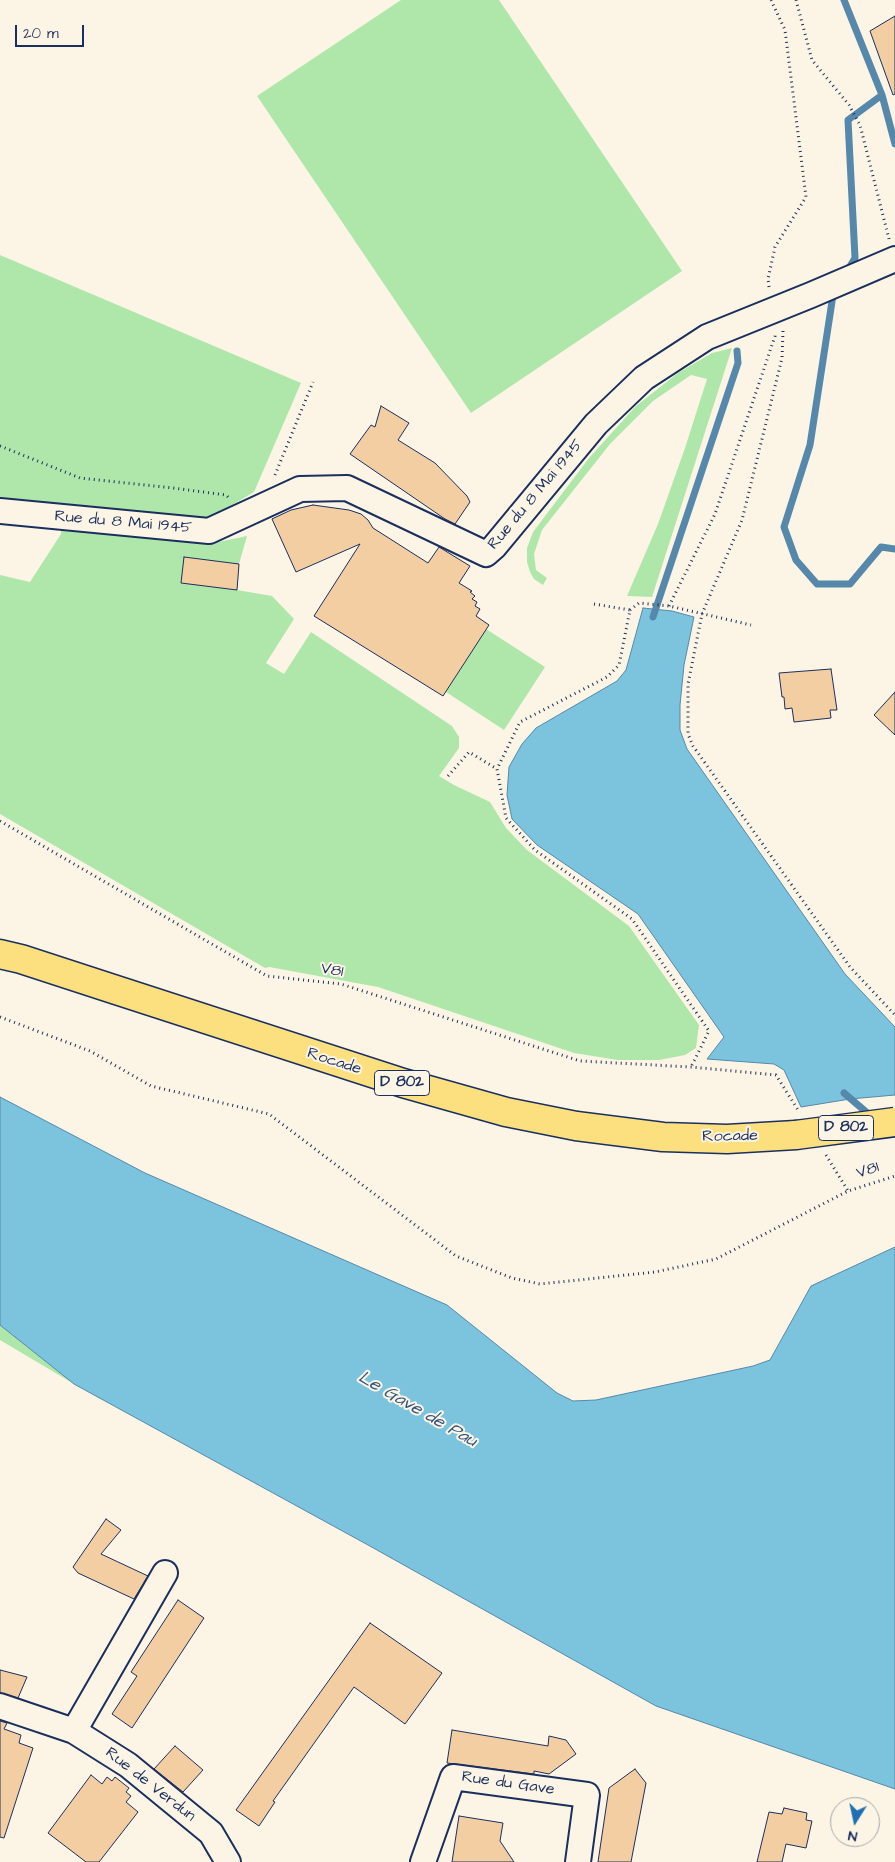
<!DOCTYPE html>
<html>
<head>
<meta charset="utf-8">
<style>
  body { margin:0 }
  #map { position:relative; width:895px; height:1862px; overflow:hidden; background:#fcf5e5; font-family:"Architects Daughter",sans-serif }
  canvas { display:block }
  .north { position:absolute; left:830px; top:1797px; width:50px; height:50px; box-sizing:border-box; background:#fcf5e5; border:1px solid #a2a6af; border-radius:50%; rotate:190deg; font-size:14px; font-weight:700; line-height:20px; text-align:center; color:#1b2f5e }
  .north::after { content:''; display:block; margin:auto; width:18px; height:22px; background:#1f6fb2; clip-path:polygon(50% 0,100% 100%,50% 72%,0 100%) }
  .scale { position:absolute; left:15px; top:25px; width:69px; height:22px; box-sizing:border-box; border:2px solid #1b2f5e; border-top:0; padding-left:6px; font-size:15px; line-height:18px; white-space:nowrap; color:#1b2f5e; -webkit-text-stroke:4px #fcf5e5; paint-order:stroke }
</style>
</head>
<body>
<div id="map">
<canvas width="895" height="1862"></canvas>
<div class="north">N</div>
<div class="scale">20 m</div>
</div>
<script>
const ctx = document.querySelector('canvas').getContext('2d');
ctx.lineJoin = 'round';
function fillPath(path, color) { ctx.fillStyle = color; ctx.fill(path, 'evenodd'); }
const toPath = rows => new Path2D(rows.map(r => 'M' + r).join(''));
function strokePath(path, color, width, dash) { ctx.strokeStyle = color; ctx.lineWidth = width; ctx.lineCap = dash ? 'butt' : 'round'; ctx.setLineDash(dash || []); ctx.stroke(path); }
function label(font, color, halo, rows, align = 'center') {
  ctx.font = font + ' "Architects Daughter",sans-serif'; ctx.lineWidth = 4; ctx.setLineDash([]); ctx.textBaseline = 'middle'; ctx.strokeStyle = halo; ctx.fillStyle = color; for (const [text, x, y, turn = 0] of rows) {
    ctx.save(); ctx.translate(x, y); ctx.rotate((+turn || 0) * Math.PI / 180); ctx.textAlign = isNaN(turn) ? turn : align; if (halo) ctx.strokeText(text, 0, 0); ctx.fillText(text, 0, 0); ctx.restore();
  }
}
const green = toPath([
  [401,0,499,0,682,271,471,413,257,96],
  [0,255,301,383,254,492,205,521,0,498],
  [732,348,652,597,627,596,658,524,685,448,707,379,691,375,653,401,610,444,542,530,534,554,536,570,547,578,543,585,534,579,530,572,527,562,527,548,533,532,589,458,636,406,678,373,712,353],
  [61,530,208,544,247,536,239,564,184,557,237,590,272,596,294,619,266,663,284,674,311,632,452,726,459,737,459,748,439,776,454,785,490,802,506,828,527,850,629,926,699,1025,696,1048,685,1055,659,1060,618,1060,574,1053,378,987,269,967,265,968,0,814,0,575,30,582,61,534],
  [486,629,545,667,504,730,446,692],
  [0,1325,74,1384,0,1340]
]);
const water = toPath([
  [643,608,672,611,694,617,684,665,680,705,680,730,687,749,845,974,895,1027,895,1095,850,1099,801,1107,784,1070,774,1064,707,1059,724,1037,638,914,537,845,512,819,507,795,509,767,522,744,536,728,617,681,626,670,643,608],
  [0,1097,145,1173,447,1305,557,1393,573,1401,596,1400,753,1366,770,1360,811,1286,895,1247,895,1789,656,1706,368,1545,74,1384,0,1325,0,1097]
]);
const stream = toPath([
  [844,0,882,95,895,144],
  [846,273,855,258,848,120,882,95],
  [836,291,833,295,810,445,784,527,796,560,817,584,850,584,881,547,895,549],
  [653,617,738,363,737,351],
  [844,1093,872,1117]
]);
const building = toPath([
  [895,16,895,94,893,95,870,31,895,16],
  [381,406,409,423,398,440,435,463,467,496,470,502,455,524,445,519,350,454,371,425,375,427,381,406],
  [313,505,349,510,361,514,368,520,373,528,428,563,439,547,470,566,459,583,472,591,470,592,475,596,472,599,477,602,475,606,480,609,476,616,489,625,443,696,314,616,360,544,296,572,272,519,291,510,313,505],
  [184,557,239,564,237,590,181,583,184,557],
  [831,669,837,710,830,710,831,718,794,722,792,708,785,709,784,697,782,697,779,673,831,669],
  [895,692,895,735,874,715,895,692],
  [106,1519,121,1530,101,1554,148,1576,134,1599,78,1573,73,1567,106,1519],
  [178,1600,204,1618,132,1728,112,1714,137,1676,131,1672,178,1600],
  [370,1623,442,1673,405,1724,354,1687,273,1801,275,1802,259,1826,236,1810,370,1623],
  [0,1670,27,1677,18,1698,0,1693,0,1670],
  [0,1721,7,1723,4,1729,21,1735,19,1743,33,1748,4,1838,0,1837,0,1721],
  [452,1730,548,1746,549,1736,566,1740,576,1754,549,1774,534,1771,534,1774,447,1763,452,1730],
  [175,1746,203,1770,183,1792,154,1769,175,1746],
  [635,1769,646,1783,631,1862,598,1862,609,1788,635,1769],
  [91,1775,102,1784,107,1777,112,1781,115,1777,129,1788,126,1792,131,1796,126,1802,138,1812,99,1862,86,1862,48,1833,91,1775],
  [784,1808,807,1813,806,1820,812,1821,806,1848,786,1844,782,1862,757,1862,769,1812,782,1814,784,1808],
  [459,1816,503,1823,500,1841,514,1862,452,1862,459,1816]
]);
const path = toPath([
  [796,0,812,60,849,105,860,125,889,239],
  [769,287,768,279,775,247,806,197,785,30,771,0],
  [783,331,782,358,742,520,702,614,688,684,688,734,693,746,850,967,895,1015],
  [0,446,80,478,173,488,226,495,228,497],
  [275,475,313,382],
  [594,604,630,610,619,665,607,677,520,722,497,769,506,818,535,850,632,919,709,1031,691,1067],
  [669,606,715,514,775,336,775,333],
  [630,610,639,603,669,606,751,625],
  [448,776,469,752,497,769],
  [0,821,267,976,341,984,580,1061,691,1067,776,1075,798,1110],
  [0,1017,90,1051,151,1086,269,1114,456,1256,512,1278,540,1284,655,1272,716,1259,848,1191,895,1176],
  [826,1155,848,1191]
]);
const minor = toPath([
  [0,511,209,531,300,489,347,488,486,554,494,547,596,424,644,378,707,337,811,295,895,259],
  [0,1706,74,1731,128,1765,211,1833,228,1862],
  [74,1731,165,1573],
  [423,1862,453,1777,587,1795,578,1862]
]);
const major = toPath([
  [0,954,21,959,110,988,403,1083,506,1112,576,1126,663,1137,727,1139,796,1135]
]);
const majorBridge = toPath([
  [796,1135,895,1122]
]);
const shields = [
  [402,1083,55],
  [846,1128,55]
];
const shieldNames = [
  ["D 802",402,1083],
  ["D 802",846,1128]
];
const streetNames = [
  ["Rue du 8 Mai 1945",536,495,-50],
  ["Rue du 8 Mai 1945",123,523,5],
  ["V81",332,971,9],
  ["Rocade",334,1062,18],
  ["Rocade",730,1137,-1],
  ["V81",868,1171,-18],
  ["Rue du Gave",508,1784,8],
  ["Rue de Verdun",150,1785,38]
];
const waterNames = [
  ["Le Gave de Pau",417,1410,30]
];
fillPath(green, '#afe7ab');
fillPath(water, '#7cc4dd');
strokePath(water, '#58a', 1);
strokePath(stream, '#58a', 7);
fillPath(building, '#f3cea3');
strokePath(building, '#1b2f5e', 1);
strokePath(minor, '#1b2f5e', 28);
strokePath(major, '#1b2f5e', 31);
strokePath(path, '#1b2f5e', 3, [1, 4]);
strokePath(minor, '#fcf5e5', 24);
strokePath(major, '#fce080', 28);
strokePath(majorBridge, '#1b2f5e', 31, []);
strokePath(majorBridge, '#fce080', 28);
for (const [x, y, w] of shields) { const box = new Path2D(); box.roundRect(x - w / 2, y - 12.5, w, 25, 4); ctx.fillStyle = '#fcf5e5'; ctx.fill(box); strokePath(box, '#1b2f5e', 1); }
label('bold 15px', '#1b2f5e', null, shieldNames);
label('16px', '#1b2f5e', '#fcf5e5', streetNames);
label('italic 18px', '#33547e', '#fcf5e5', waterNames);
</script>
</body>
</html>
